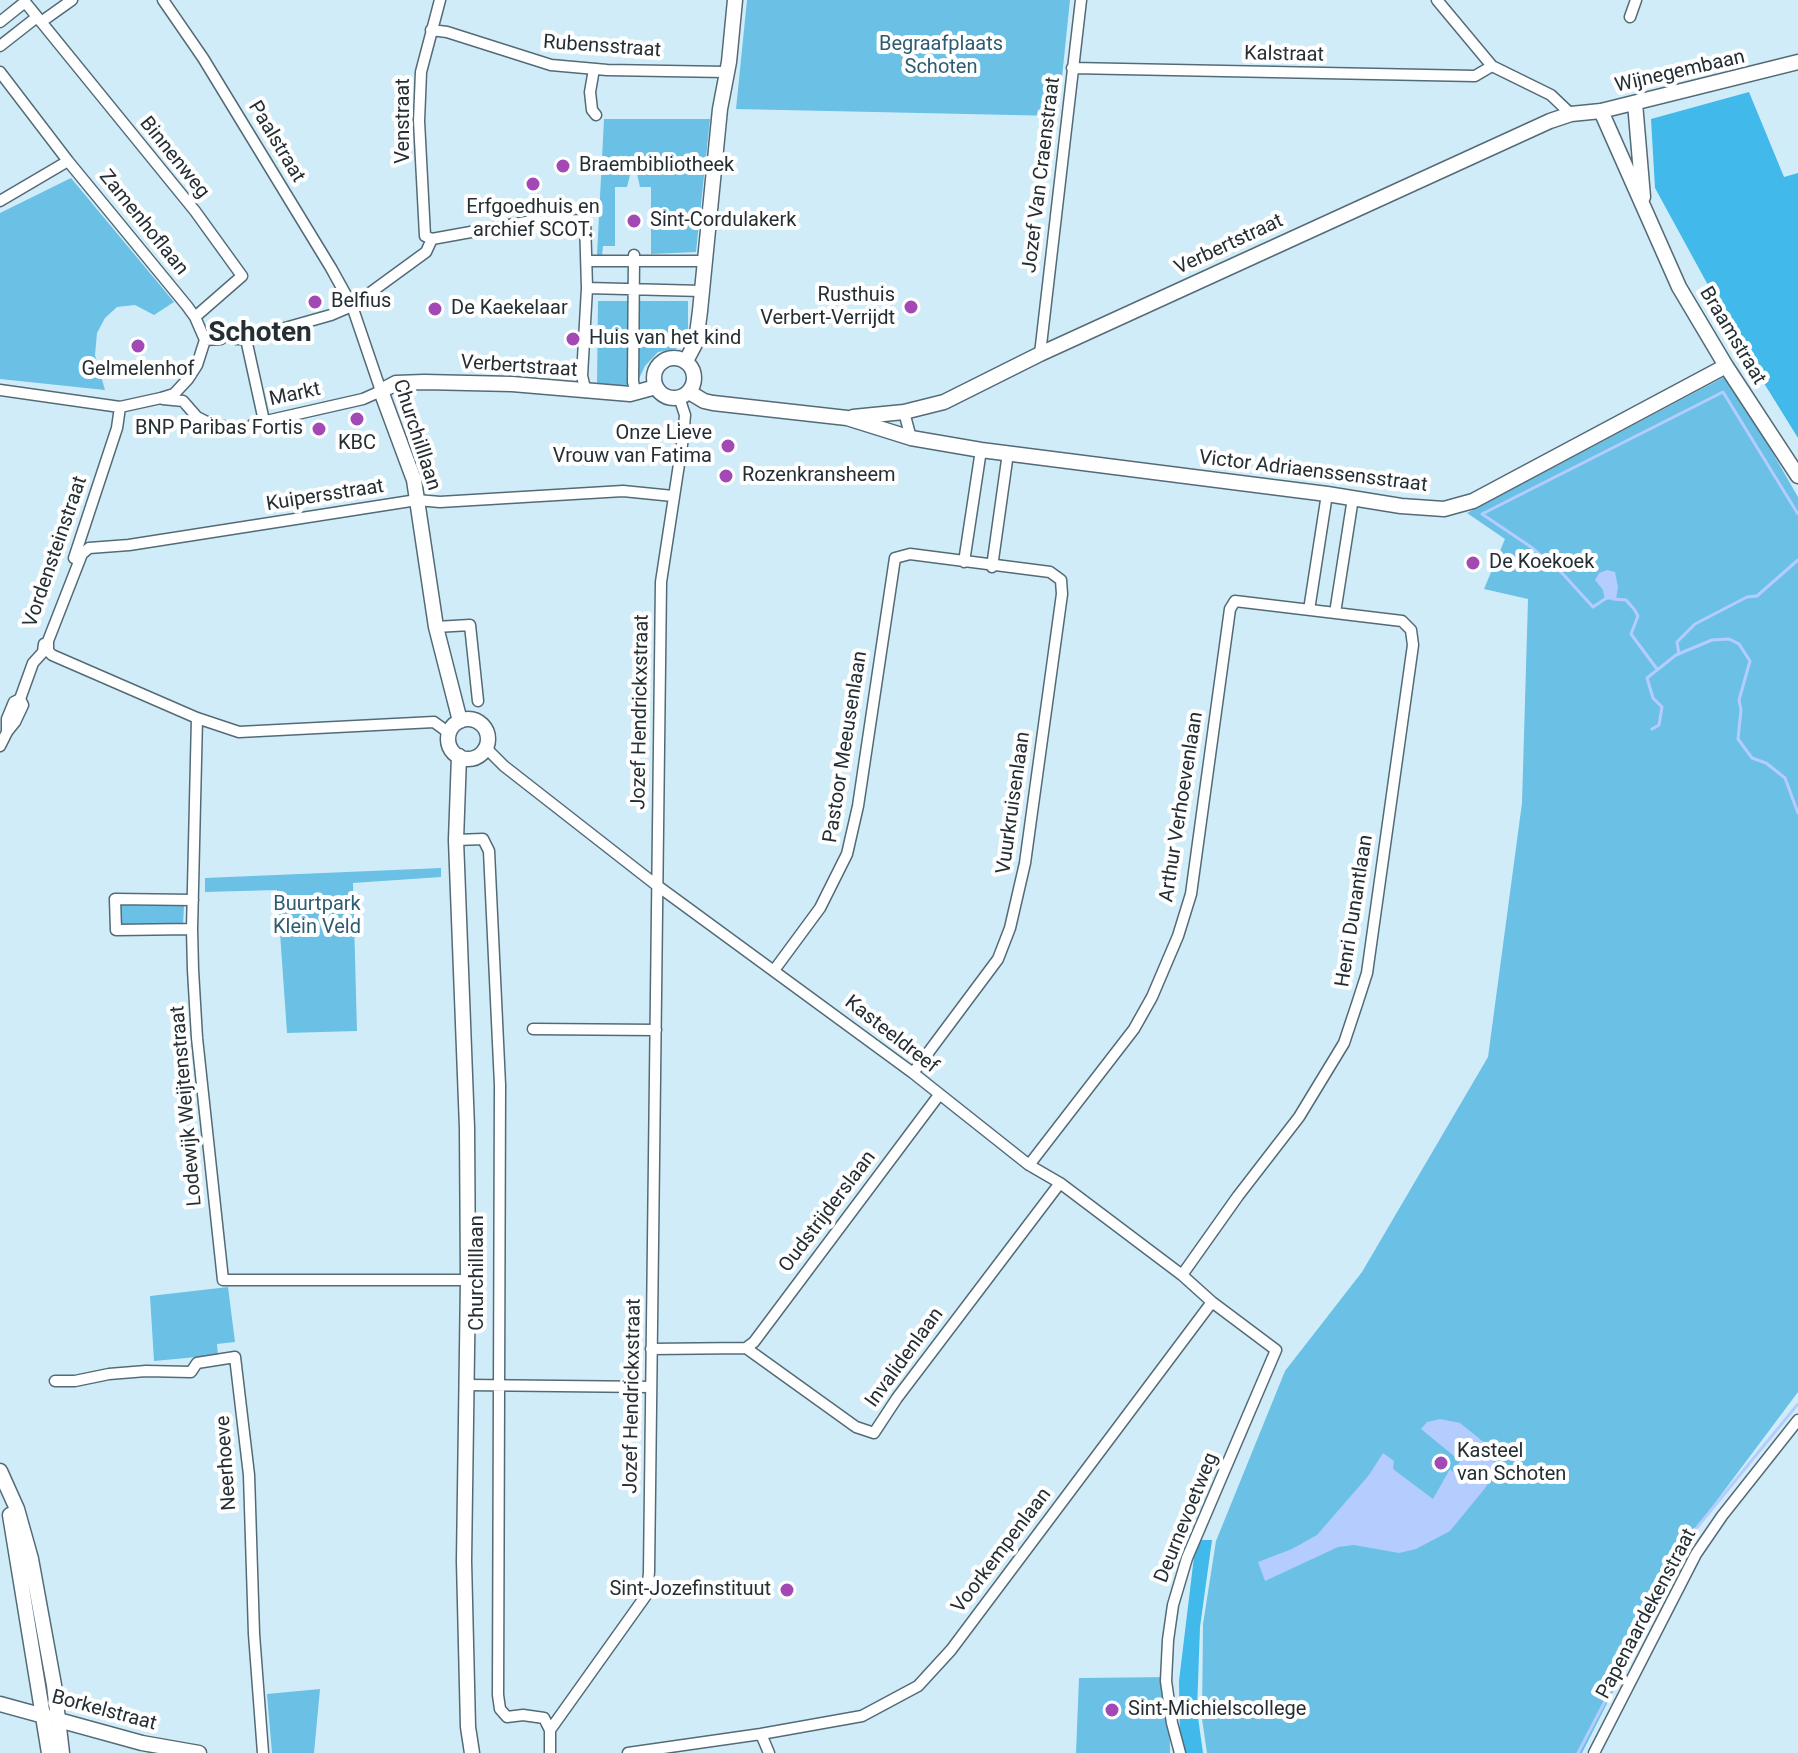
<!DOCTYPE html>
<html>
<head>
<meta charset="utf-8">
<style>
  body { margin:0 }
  canvas { display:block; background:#d1ecf9 }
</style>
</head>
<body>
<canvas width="1798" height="1753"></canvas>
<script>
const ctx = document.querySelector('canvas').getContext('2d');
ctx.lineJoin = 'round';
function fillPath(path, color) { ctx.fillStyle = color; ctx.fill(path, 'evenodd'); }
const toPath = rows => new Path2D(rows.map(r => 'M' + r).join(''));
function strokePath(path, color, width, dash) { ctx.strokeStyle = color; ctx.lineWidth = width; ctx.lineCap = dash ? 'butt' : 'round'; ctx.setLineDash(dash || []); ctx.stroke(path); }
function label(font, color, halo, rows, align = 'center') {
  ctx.font = font + ' Roboto,sans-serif'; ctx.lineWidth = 8; ctx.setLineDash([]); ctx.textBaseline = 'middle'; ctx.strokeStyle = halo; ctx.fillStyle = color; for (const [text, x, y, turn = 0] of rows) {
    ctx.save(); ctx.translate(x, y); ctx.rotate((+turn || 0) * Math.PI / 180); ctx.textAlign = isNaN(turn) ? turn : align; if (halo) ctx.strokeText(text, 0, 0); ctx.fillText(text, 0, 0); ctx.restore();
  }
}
const green = toPath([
  [747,0,1070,0,1058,116,736,109],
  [604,119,710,119,696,252,651,254,651,187,640,187,637,174,630,175,627,187,615,187,615,246,603,246,602,256,597,255],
  [71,178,174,302,154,315,135,305,117,307,105,318,97,333,95,355,105,390,0,379,0,213],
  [598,301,688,301,688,331,676,349,658,352,645,366,636,385,597,385],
  [1728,375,1798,497,1798,1392,1694,1531,1582,1753,1207,1753,1202,1719,1203,1624,1216,1541,1285,1371,1362,1272,1488,1057,1522,803,1528,599,1484,589,1505,539,1467,513],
  [441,868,441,877,353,883,357,1031,287,1033,277,890,205,892,205,878],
  [120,905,184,906,183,926,119,925],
  [228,1287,235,1342,217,1344,218,1355,154,1361,150,1296],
  [1169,1677,1170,1753,1076,1753,1079,1678],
  [320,1689,314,1753,272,1753,267,1694]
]);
const forest = toPath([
  [1749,92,1784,177,1798,173,1798,438,1744,351,1655,188,1651,119],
  [1196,1540,1212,1540,1200,1627,1197,1710,1203,1753,1180,1753,1179,1681]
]);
const water = toPath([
  [1607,570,1615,572,1618,587,1616,599,1605,600,1603,590,1595,580,1599,573],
  [1440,1419,1460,1423,1486,1444,1494,1458,1492,1474,1486,1487,1450,1531,1416,1549,1399,1553,1354,1545,1338,1547,1265,1581,1258,1562,1292,1549,1317,1535,1369,1475,1383,1453,1394,1461,1393,1469,1433,1499,1450,1469,1453,1472,1460,1461,1421,1429,1427,1422]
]);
const stream = toPath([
  [1605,599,1593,607,1562,573,1531,547,1482,514,1723,392,1798,514],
  [1613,599,1626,600,1634,609,1638,616,1631,634,1657,669],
  [1679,654,1677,642,1695,624,1747,597,1757,596,1798,560],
  [1652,729,1659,725,1662,707,1653,698,1647,678,1676,655,1712,640,1729,639,1739,644,1750,661,1739,700,1741,710,1738,739,1752,758,1766,763,1785,778,1798,813],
  [1578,1753,1694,1531,1798,1404]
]);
const street = toPath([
  [163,0,203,58,331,268,352,306,381,391,363,399,253,424],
  [1437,0,1492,66,1551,95,1571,114],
  [1630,17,1636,0],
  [0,22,25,2,195,211,242,276,195,317],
  [41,22,72,0],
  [431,30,447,32,551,65,607,70,726,72],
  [0,46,37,17],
  [1072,68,1475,76,1492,66],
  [594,69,590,92,592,110,596,115],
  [0,72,68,161,187,306,195,317,205,340,197,365,188,379,174,394,161,398,120,407,0,390],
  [0,201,68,161],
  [432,239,526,222,585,220,587,288,582,376,586,392],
  [432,239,425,236,419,121,421,72,440,0],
  [634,255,633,382,636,393],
  [588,261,705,261],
  [587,288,702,291],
  [236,339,246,339,331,315,352,306,426,252,432,239],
  [246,339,264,421],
  [205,340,221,339],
  [1040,354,1081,0],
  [163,399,183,401,197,417,213,425,239,428],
  [904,412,911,438],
  [74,558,117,428,120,407],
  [964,562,981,450],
  [992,567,1008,453],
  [1309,610,1327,494],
  [1335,613,1353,498],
  [436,627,470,625,478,701],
  [197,718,192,929,193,970,197,1038,223,1280,468,1280],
  [7,732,15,722,23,705,20,699],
  [449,733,434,722,239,732,197,718,52,655,48,651,48,641,82,554,89,548,129,545,417,500,440,502,623,491,673,496],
  [0,746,7,732,7,719,14,702,20,699,33,663,43,652,44,644],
  [486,748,504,766,655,884,913,1073,1029,1165,1060,1183,1182,1275,1212,1302,1276,1350,1187,1558,1173,1605,1168,1640,1166,1681,1172,1723,1180,1753],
  [456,840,483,839,489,851,500,1085,498,1695,500,1709,507,1717,523,1715,544,1718,550,1730],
  [192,929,116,930,115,899,193,900],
  [775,969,820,908,847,854,858,806,895,558,910,554,1050,572,1061,580,1062,594,1025,863,1010,928,998,959,913,1073],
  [533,1029,656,1030],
  [1029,1165,1134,1029,1152,997,1178,936,1191,894,1230,609,1235,601,1402,621,1411,630,1413,645,1367,973,1357,1004,1344,1043,1299,1117,1238,1196,1182,1275],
  [746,1348,754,1342,939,1095],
  [651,1349,746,1348,856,1427,874,1433,897,1398,1060,1183],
  [55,1381,75,1381,109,1374,146,1371,191,1372,197,1363,235,1357,249,1475,254,1634,263,1753],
  [467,1385,651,1387],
  [761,1734,769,1753],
  [550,1753,550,1730,647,1594,649,1572,661,582,683,438,685,415,679,397],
  [628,1753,761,1734,862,1716,918,1686,951,1650,1212,1302],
  [1594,1753,1696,1554,1722,1516,1798,1420]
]);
const secondary = toPath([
  [1635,103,1643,197],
  [1601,111,1679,287,1726,366,1798,476],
  '654 378a20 20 0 1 1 40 0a20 20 0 1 1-40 0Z',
  [686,361,696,342,700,311,720,109,729,62,735,0],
  [689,392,704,401,713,403,847,418,911,438,981,450,1327,494,1401,506,1444,509,1473,501,1726,366],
  [853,417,904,412,944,402,1040,354,1550,121,1571,114,1601,111,1798,62],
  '448 739a20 20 0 1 1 40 0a20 20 0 1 1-40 0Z',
  [460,721,436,627,414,480,381,391,396,383,424,382,512,384,630,394,656,387],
  [459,756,456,840,467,1128,468,1280,464,1561,468,1727,472,1753],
  [0,1471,17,1509,31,1559,54,1685,62,1753],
  [10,1515,49,1753],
  [0,1704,142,1743,199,1753]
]);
const markers = [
  [563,166,8,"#a249b5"],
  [533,184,8,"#a249b5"],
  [634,221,8,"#a249b5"],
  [315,302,8,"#a249b5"],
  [911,307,8,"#a249b5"],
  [435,309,8,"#a249b5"],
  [573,339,8,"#a249b5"],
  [138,346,8,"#a249b5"],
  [357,419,8,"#a249b5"],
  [319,429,8,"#a249b5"],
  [728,446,8,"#a249b5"],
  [726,476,8,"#a249b5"],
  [1473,563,8,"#a249b5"],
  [1441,1463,8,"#a249b5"],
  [787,1590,8,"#a249b5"],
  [1112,1710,8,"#a249b5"]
];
const parkNames = [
  ["Begraafplaats",941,45],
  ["Schoten",941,68],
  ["Buurtpark",317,905],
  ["Klein Veld",317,928]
];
const streetNames = [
  ["Rubensstraat",602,47,4],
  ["Kalstraat",1284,55,1],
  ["Wijnegembaan",1680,72,-13],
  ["Venstraat",404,121,-90],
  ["Paalstraat",276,142,59],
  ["Binnenweg",174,158,51],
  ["Jozef Van Craenstraat",1042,175,-83],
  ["Zamenhoflaan",143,223,51],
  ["Verbertstraat",1229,245,-25],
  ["Braamstraat",1732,336,59],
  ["Verbertstraat",519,367,4],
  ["Markt",295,395,-12],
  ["Churchilllaan",416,435,72],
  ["Victor Adriaenssensstraat",1313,472,7],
  ["Kuipersstraat",325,496,-9],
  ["Vordensteinstraat",56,552,-71],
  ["Jozef Hendrickxstraat",641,712,-89],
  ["Pastoor Meeusenlaan",846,747,-81],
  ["Vuurkruisenlaan",1014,803,-82],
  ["Arthur Verhoevenlaan",1182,807,-81],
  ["Henri Dunantlaan",1355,911,-81],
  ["Kasteeldreef",891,1035,38],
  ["Lodewijk Weijtenstraat",187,1106,-95],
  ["Oudstrijderslaan",828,1212,-53],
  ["Churchilllaan",478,1273,-90],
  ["Invalidenlaan",905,1358,-54],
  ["Jozef Hendrickxstraat",633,1396,-89],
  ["Neerhoeve",227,1463,-94],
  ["Deurnevoetweg",1187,1518,-68],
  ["Voorkempenlaan",1002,1551,-53],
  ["Papenaardekenstraat",1647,1614,-62],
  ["Borkelstraat",104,1711,15]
];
const poiNames = [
  ["Braembibliotheek",579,166],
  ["Erfgoedhuis en",533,208,"center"],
  ["archief SCOT.",533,231,"center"],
  ["Sint-Cordulakerk",650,221],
  ["Rusthuis",895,296,"right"],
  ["Verbert-Verrijdt",895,319,"right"],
  ["Belfius",331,302],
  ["De Kaekelaar",451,309],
  ["Huis van het kind",589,339],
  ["Gelmelenhof",138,370,"center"],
  ["BNP Paribas Fortis",303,429,"right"],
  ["Onze Lieve",712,434,"right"],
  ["Vrouw van Fatima",712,457,"right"],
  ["KBC",357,444,"center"],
  ["Rozenkransheem",742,476],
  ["De Koekoek",1489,563],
  ["Kasteel",1457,1452],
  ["van Schoten",1457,1475],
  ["Sint-Jozefinstituut",771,1590,"right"],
  ["Sint-Michielscollege",1128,1710]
];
const districtNames = [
  ["Schoten",260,334]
];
fillPath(green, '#6bc0e6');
fillPath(forest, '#41b9ea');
fillPath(water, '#b5ccff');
strokePath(stream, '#b5ccff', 3);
strokePath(street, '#546b77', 13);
strokePath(secondary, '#546b77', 17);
strokePath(street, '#fff', 10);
strokePath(secondary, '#fff', 14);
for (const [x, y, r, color] of markers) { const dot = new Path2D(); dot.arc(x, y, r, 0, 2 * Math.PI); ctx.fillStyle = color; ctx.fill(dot); strokePath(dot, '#fff', 3); }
label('20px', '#2d5c71', '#fff', parkNames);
label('20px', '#242e33', '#fff', streetNames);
label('20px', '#242e33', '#fff', poiNames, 'left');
label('bold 28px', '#242e33', '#fff', districtNames);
</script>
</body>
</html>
